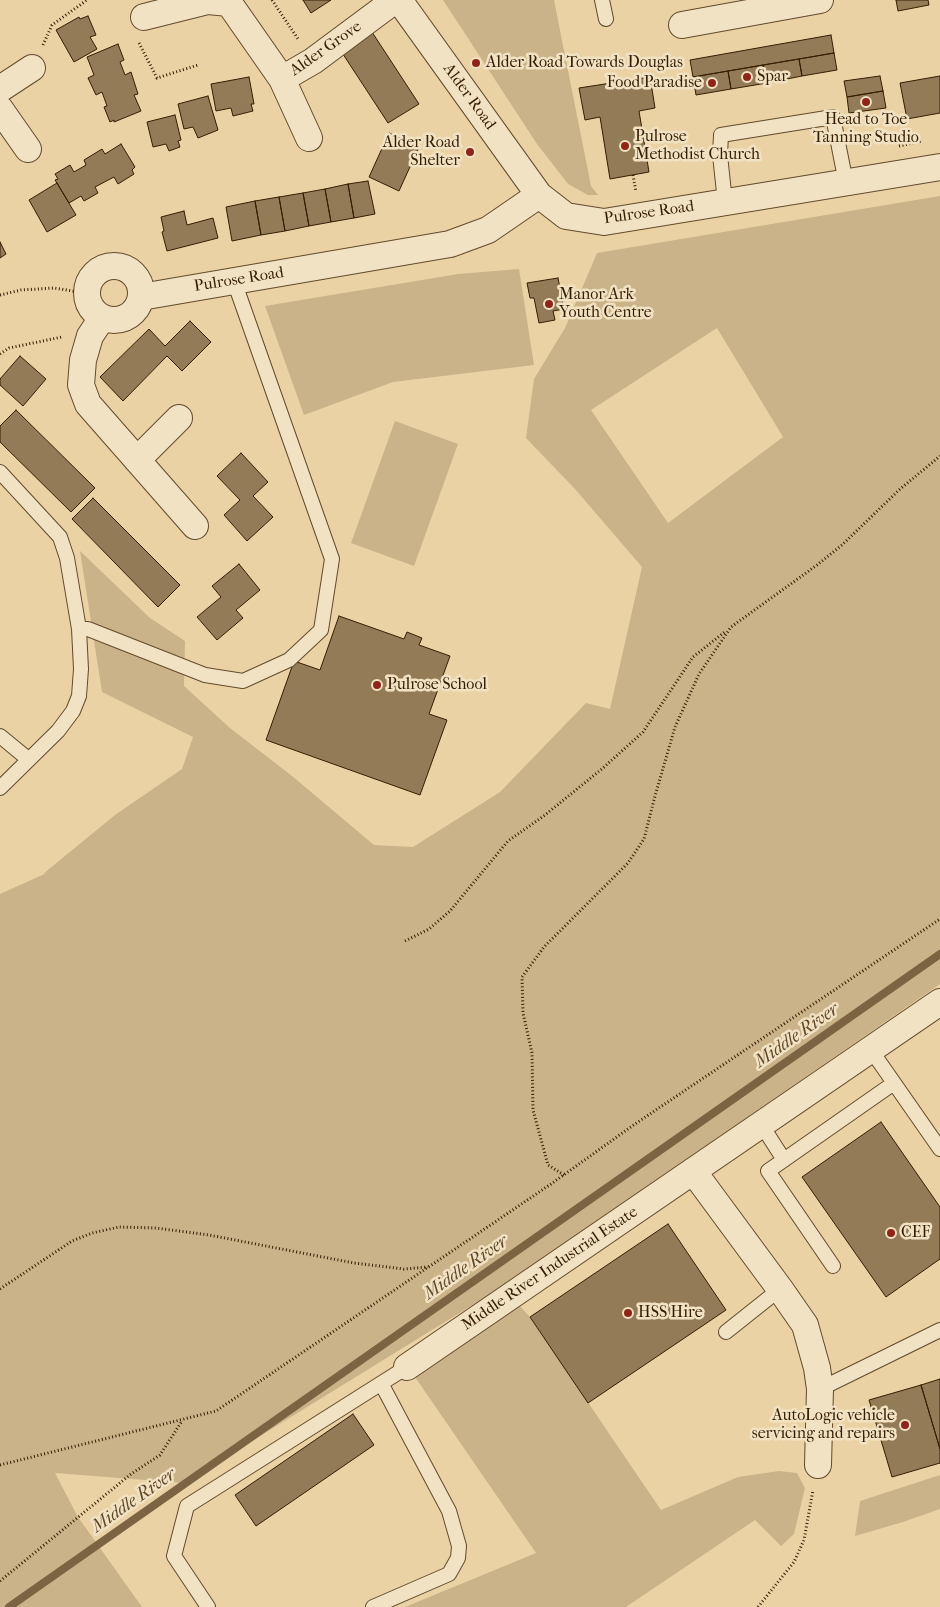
<!DOCTYPE html>
<html>
<head>
<meta charset="utf-8">
<style>
  body { margin:0 }
  canvas { display:block; background:#ead2a5 }
</style>
</head>
<body>
<canvas width="940" height="1607"></canvas>
<script>
const ctx = document.querySelector('canvas').getContext('2d');
ctx.lineJoin = 'round';
function fillPath(path, color) { ctx.fillStyle = color; ctx.fill(path, 'evenodd'); }
const toPath = rows => new Path2D(rows.map(r => 'M' + r).join(''));
function strokePath(path, color, width, dash) { ctx.strokeStyle = color; ctx.lineWidth = width; ctx.lineCap = dash ? 'butt' : 'round'; ctx.setLineDash(dash || []); ctx.stroke(path); }
function label(font, color, halo, rows, align = 'center') {
  ctx.font = font + ' "IM FELL French Canon",serif'; ctx.lineWidth = 5; ctx.setLineDash([]); ctx.textBaseline = 'middle'; ctx.strokeStyle = halo; ctx.fillStyle = color; for (const [text, x, y, turn = 0] of rows) {
    ctx.save(); ctx.translate(x, y); ctx.rotate((+turn || 0) * Math.PI / 180); ctx.textAlign = isNaN(turn) ? turn : align; if (halo) ctx.strokeText(text, 0, 0); ctx.fillText(text, 0, 0); ctx.restore();
  }
}
const green = toPath([
  [443,0,554,0,591,186,598,195,588,195,568,184,537,144],
  [940,196,940,984,500,1288,184,1483,55,1473,78,1517,142,1607,0,1607,0,894,49,872,43,874,115,815,182,769,193,737,102,692,80,551,150,618,185,641,184,686,230,728,292,776,374,845,413,847,500,792,586,703,610,709,642,567,575,489,526,438,534,379,565,328,597,253],
  [717,328,783,437,668,523,591,410],
  [519,269,534,365,393,382,304,415,265,306,458,274],
  [395,421,458,444,414,566,351,543],
  [519,1305,530,1317,661,1510,738,1477,779,1471,797,1473,805,1488,794,1534,781,1546,755,1520,626,1607,405,1607,536,1553,415,1377],
  [940,1475,940,1509,903,1522,855,1536,860,1501]
]);
const stream = toPath([
  [9,1607,940,954]
]);
const building = toPath([
  [303,0,331,0,311,13,303,0],
  [896,0,928,0,929,5,898,11,896,0],
  [88,16,96,35,90,37,97,49,74,62,56,30,79,17,80,19,88,16],
  [370,29,419,104,388,123,339,48,370,29],
  [831,35,834,53,693,77,690,60,831,35],
  [118,44,124,60,120,62,125,75,131,72,138,94,134,95,141,111,114,122,114,120,110,122,104,107,107,106,102,92,96,95,88,78,94,75,87,57,118,44],
  [834,53,837,70,802,76,799,59,834,53],
  [799,59,802,76,767,83,763,65,799,59],
  [763,65,767,83,731,89,728,71,763,65],
  [728,71,731,89,696,95,693,77,728,71],
  [880,76,883,91,847,97,844,81,880,76],
  [940,76,940,113,907,119,900,83,940,76],
  [249,77,254,104,251,104,253,111,233,116,231,108,216,111,211,84,249,77],
  [650,77,655,108,639,111,649,172,610,179,600,117,585,120,579,88,650,77],
  [883,91,886,108,849,113,847,97,883,91],
  [208,96,218,130,198,138,193,127,184,129,178,104,208,96],
  [175,115,181,140,178,141,180,147,169,151,166,144,153,147,147,122,175,115],
  [389,133,419,147,399,191,369,177,389,133],
  [121,144,135,167,132,170,134,174,118,184,114,177,95,187,98,193,84,201,81,196,69,203,55,180,58,179,55,174,70,165,74,172,86,165,84,160,102,149,105,154,121,144],
  [368,181,375,214,354,218,348,184,368,181],
  [57,183,76,215,47,232,29,200,57,183],
  [348,184,354,218,331,222,325,189,348,184],
  [325,189,331,222,309,226,303,193,325,189],
  [303,193,309,226,285,231,279,197,303,193],
  [279,197,285,231,261,235,255,201,279,197],
  [255,201,261,235,232,241,226,207,255,201],
  [184,211,187,225,213,218,218,238,167,251,162,232,164,231,161,217,184,211],
  [0,242,6,254,0,258,0,242],
  [558,278,564,309,553,311,555,320,539,323,534,298,530,298,527,283,558,278],
  [190,321,211,342,182,371,167,356,123,401,100,377,149,329,165,346,190,321],
  [20,356,46,379,23,406,0,385,0,379,20,356],
  [16,410,95,488,71,512,0,442,0,426,16,410],
  [241,453,268,482,253,496,273,517,247,541,224,515,240,500,217,476,241,453],
  [93,498,180,585,158,607,72,519,93,498],
  [239,564,260,590,236,610,243,618,217,640,197,617,221,597,212,586,239,564],
  [339,616,404,639,407,632,422,638,419,645,450,656,429,714,447,720,420,795,266,740,294,661,320,670,339,616],
  [881,1122,940,1207,940,1259,886,1297,802,1177,881,1122],
  [668,1224,726,1310,588,1403,530,1317,668,1224],
  [940,1379,940,1449,921,1385,940,1379],
  [921,1385,940,1449,940,1463,892,1477,869,1400,921,1385],
  [353,1414,374,1445,256,1526,235,1495,353,1414]
]);
const path = toPath([
  [272,0,298,39],
  [139,43,157,78,198,65],
  [43,45,52,25,87,0],
  [899,146,922,141],
  [633,175,636,192],
  [0,295,21,290,54,288,73,291,87,289],
  [0,354,9,348,62,337],
  [405,941,429,929,450,911,508,841,545,815,603,768,643,732,693,657,726,631],
  [564,1175,548,1165,533,1110,532,1053,523,1013,522,977,544,947,628,863,644,839,655,796,675,727,699,674,731,627,817,565,842,545,899,490,940,456],
  [0,1289,72,1241,92,1233,119,1227,156,1228,209,1235,354,1263,404,1269,428,1267],
  [0,1465,216,1411,551,1184,635,1124,940,919],
  [0,1581,131,1474,160,1455,182,1421],
  [758,1607,794,1562,804,1540,813,1490]
]);
const service = toPath([
  [602,0,606,19],
  [725,202,720,155,721,135,833,117,846,183],
  [0,472,60,537,67,558,79,629,81,669,79,696,73,711,58,731,0,788],
  [79,629,88,629,205,675,243,681,289,660,321,630,332,559,234,281],
  [0,736,28,759],
  [871,1050,940,1149],
  [761,1124,784,1160],
  [833,1266,768,1171,894,1083],
  [726,1332,780,1289],
  [820,1389,940,1330],
  [208,1607,174,1556,187,1506,407,1367],
  [373,1607,449,1574,458,1558,459,1546,449,1511,382,1385]
]);
const minor = toPath([
  [399,0,539,195,566,216,604,222,940,167],
  [144,17,208,1,229,3,282,79,313,61,395,0],
  [682,25,820,0],
  [282,79,309,138],
  [0,89,32,68],
  [0,109,28,149],
  '87 293a27 27 0 1 1 54 0a27 27 0 1 1-54 0Z',
  [141,297,450,244,488,230,539,195],
  [102,318,90,336,83,360,81,385,88,404,195,526],
  [137,460,179,418],
  [693,1171,780,1289,805,1325,817,1368,820,1389,818,1465],
  [407,1367,940,1002]
]);
const markers = [
  [476,63,5,"#8f2418"],
  [747,77,5,"#8f2418"],
  [712,83,5,"#8f2418"],
  [866,102,5,"#8f2418"],
  [625,146,5,"#8f2418"],
  [470,152,5,"#8f2418"],
  [549,304,5,"#8f2418"],
  [377,685,5,"#8f2418"],
  [891,1233,5,"#8f2418"],
  [628,1313,5,"#8f2418"],
  [905,1425,5,"#8f2418"]
];
const streetNames = [
  ["Alder Grove",326,49,-35],
  ["Alder Road",469,97,54],
  ["Pulrose Road",649,213,-8],
  ["Pulrose Road",239,280,-9],
  ["Middle River Industrial Estate",550,1269,-34]
];
const poiNames = [
  ["Alder Road Towards Douglas",486,63],
  ["Spar",757,77],
  ["Food Paradise",702,83,"right"],
  ["Head to Toe",866,120,"center"],
  ["Tanning Studio",866,138,"center"],
  ["Pulrose",635,137],
  ["Methodist Church",635,155],
  ["Alder Road",460,143,"right"],
  ["Shelter",460,161,"right"],
  ["Manor Ark",559,295],
  ["Youth Centre",559,313],
  ["Pulrose School",387,685],
  ["CEF",901,1233],
  ["HSS Hire",638,1313],
  ["AutoLogic vehicle",895,1416,"right"],
  ["servicing and repairs",895,1434,"right"]
];
const waterNames = [
  ["Middle River",797,1036,-35],
  ["Middle River",466,1268,-35],
  ["Middle River",134,1501,-35]
];
fillPath(green, '#cbb389');
strokePath(stream, '#7c6443', 8);
fillPath(building, '#937b57');
strokePath(building, '#351d02', 1);
strokePath(service, '#624a2b', 16);
strokePath(minor, '#624a2b', 28);
strokePath(path, '#351d02', 3, [1, 2.5]);
strokePath(service, '#f1e2c4', 14);
strokePath(minor, '#f1e2c4', 26);
for (const [x, y, r, color] of markers) { const dot = new Path2D(); dot.arc(x, y, r, 0, 2 * Math.PI); ctx.fillStyle = color; ctx.fill(dot); strokePath(dot, '#f1e2c4', 2); }
label('16px', '#351d02', '#f1e2c4', streetNames);
label('16px', '#351d02', '#f1e2c4', poiNames, 'left');
label('italic 18px', '#5f4728', '#f1e2c4', waterNames);
</script>
</body>
</html>
